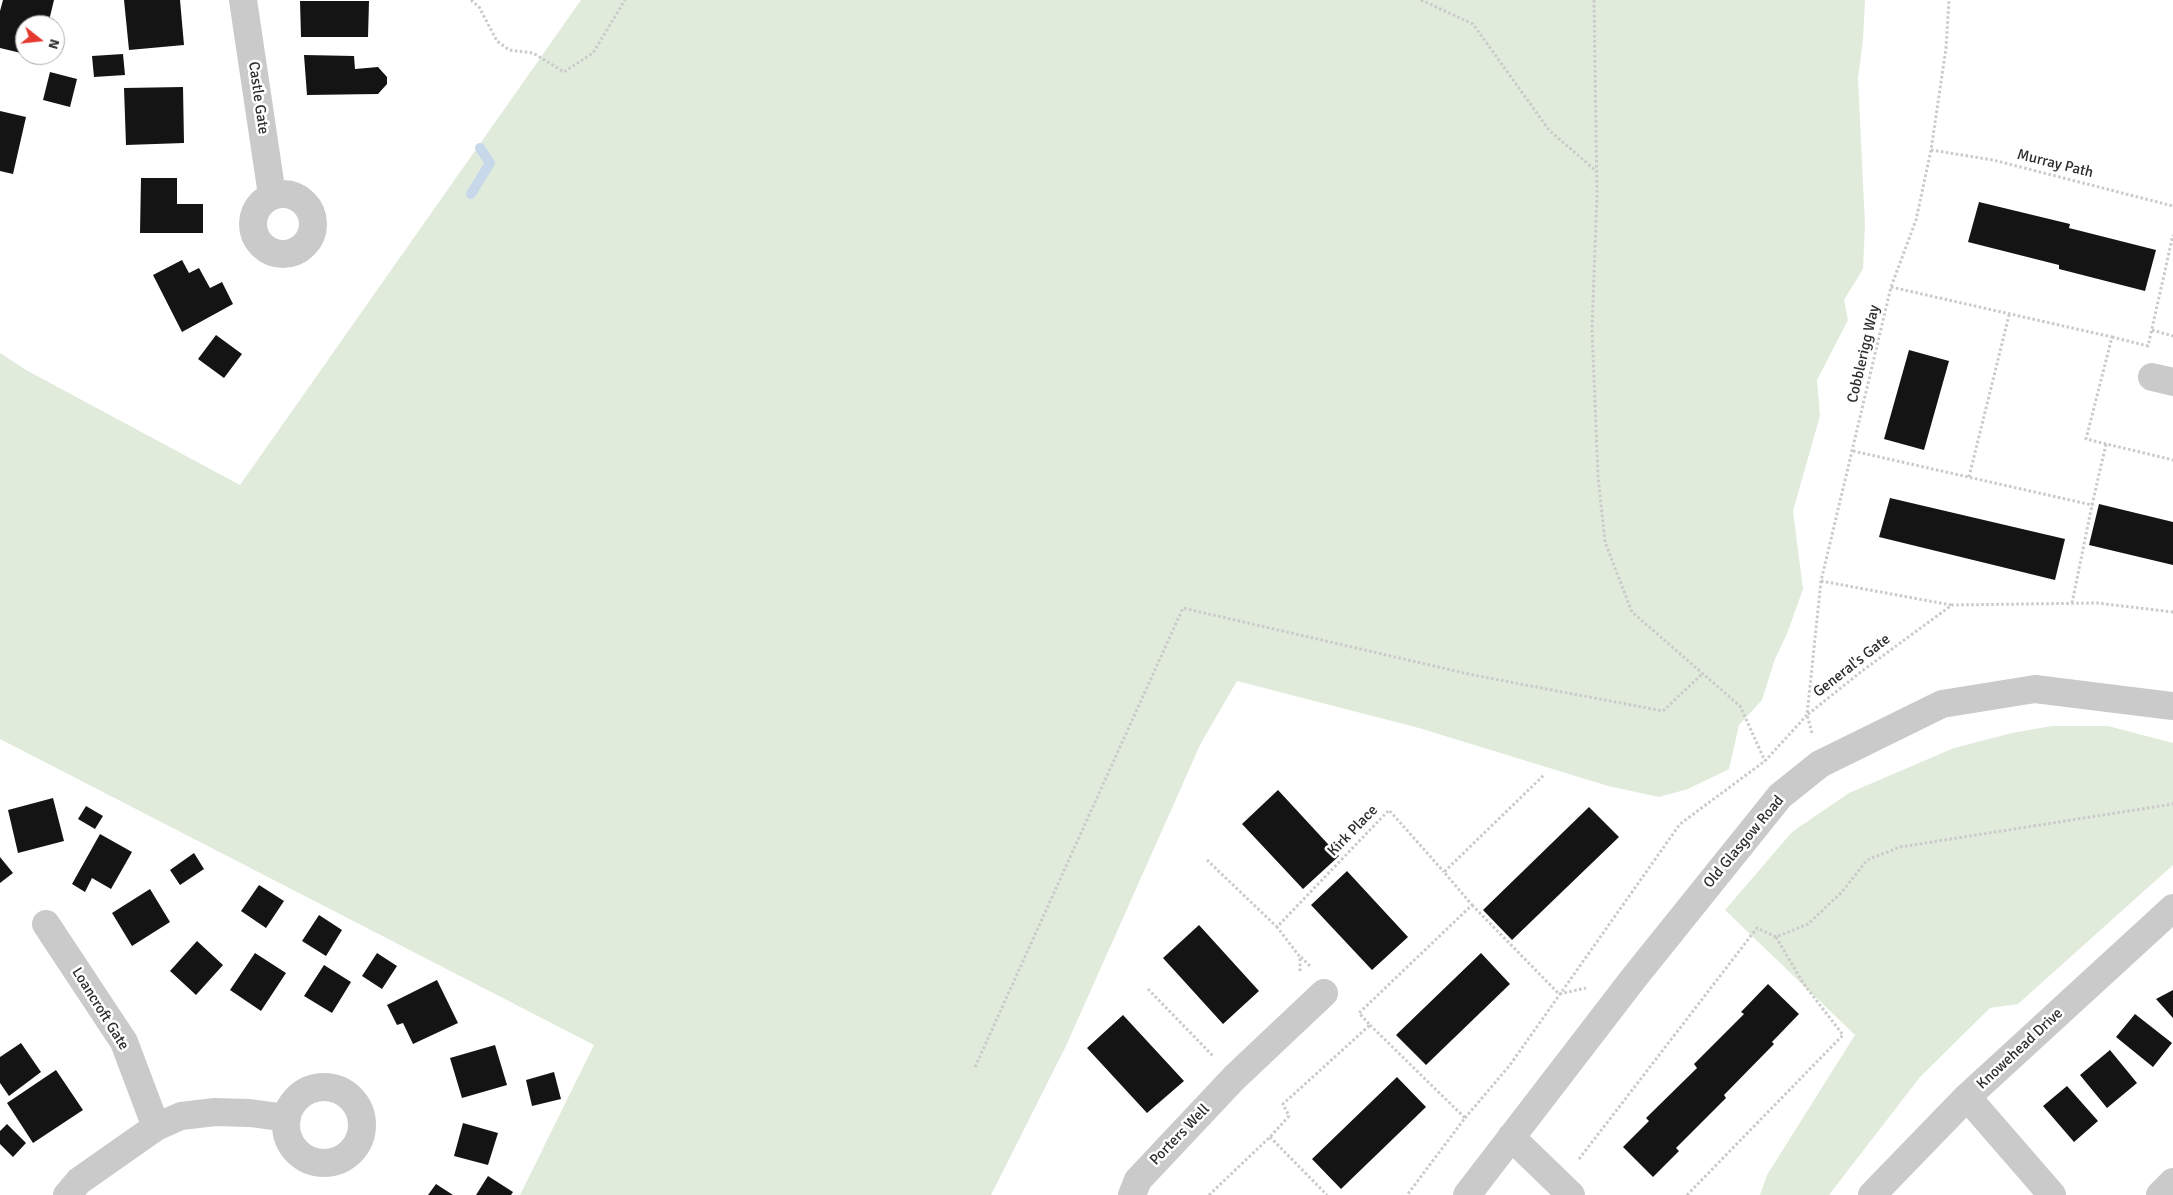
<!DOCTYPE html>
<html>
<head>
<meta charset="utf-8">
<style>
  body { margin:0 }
  #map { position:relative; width:2173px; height:1195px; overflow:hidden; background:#fff; font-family:Signika,sans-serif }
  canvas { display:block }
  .north { position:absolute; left:15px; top:15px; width:50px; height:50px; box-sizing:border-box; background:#fff; border:1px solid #ababab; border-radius:50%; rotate:106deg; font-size:14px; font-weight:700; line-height:20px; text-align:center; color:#2d2d2d }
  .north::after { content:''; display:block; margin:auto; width:18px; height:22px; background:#e43930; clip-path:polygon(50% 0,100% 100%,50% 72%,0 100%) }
</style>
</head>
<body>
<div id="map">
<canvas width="2173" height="1195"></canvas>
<div class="north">N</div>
</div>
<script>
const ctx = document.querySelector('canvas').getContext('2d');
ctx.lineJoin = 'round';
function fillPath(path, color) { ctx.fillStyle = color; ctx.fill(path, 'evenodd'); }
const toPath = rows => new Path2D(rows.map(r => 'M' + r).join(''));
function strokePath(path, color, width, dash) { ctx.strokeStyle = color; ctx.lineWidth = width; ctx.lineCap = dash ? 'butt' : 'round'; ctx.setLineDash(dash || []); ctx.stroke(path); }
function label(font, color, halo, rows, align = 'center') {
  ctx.font = font + ' Signika,sans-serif'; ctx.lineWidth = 5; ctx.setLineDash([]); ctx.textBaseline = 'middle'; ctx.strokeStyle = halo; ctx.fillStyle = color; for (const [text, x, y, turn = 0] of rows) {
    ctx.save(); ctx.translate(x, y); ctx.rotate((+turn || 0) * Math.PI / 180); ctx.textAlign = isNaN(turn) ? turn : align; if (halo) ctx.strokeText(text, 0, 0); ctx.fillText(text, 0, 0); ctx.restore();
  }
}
const green = toPath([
  [581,0,1865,0,1863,40,1858,78,1865,225,1863,269,1844,300,1848,320,1817,380,1820,416,1793,511,1803,589,1787,634,1775,659,1762,700,1739,725,1729,769,1688,789,1659,797,1608,786,1419,728,1237,681,1201,743,1066,1046,991,1195,520,1195,594,1045,0,739,0,353,26,370,240,485],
  [2052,726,2108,726,2173,743,2173,865,2018,1004,1990,1008,1920,1077,1829,1195,1760,1195,1767,1175,1855,1035,1725,910,1792,832,1849,793,1954,748,2012,733]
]);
const stream = toPath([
  [471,194,490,163,480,148]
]);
const building = toPath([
  [3,0,54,0,48,25,25,25,25,54,0,48,0,11],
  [124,0,180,0,184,45,129,50],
  [300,1,369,1,368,37,301,37],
  [123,54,125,75,94,77,92,56],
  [304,55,354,56,355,69,378,67,387,77,387,84,378,94,307,95],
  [50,72,77,79,70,107,43,100],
  [183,87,184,143,126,145,124,88],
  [0,111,26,117,13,174,0,171],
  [141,178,177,178,177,204,203,204,203,233,140,233],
  [1979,202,2070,224,2069,228,2156,250,2145,291,2059,269,2059,265,1968,242],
  [182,260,189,273,199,268,210,288,222,282,233,304,182,332,153,275],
  [216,335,242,354,224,378,198,359],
  [1909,350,1949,361,1924,450,1884,439],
  [1890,498,2065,539,2055,580,1879,537],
  [2099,504,2173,522,2173,565,2089,545],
  [1278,790,1339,856,1303,889,1242,824],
  [53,798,64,841,18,853,8,810],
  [86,806,103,816,95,829,78,819],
  [1589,807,1619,837,1512,940,1483,910],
  [100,834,132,852,111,889,92,878,85,892,72,884],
  [194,853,204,869,180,885,170,870],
  [0,857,13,873,0,883],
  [1347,871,1408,937,1372,970,1311,905],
  [259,885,284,901,266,928,241,911],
  [150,889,170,922,132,946,112,913],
  [319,915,342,930,326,956,302,941],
  [1199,925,1259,991,1223,1024,1163,958],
  [197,941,223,965,196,995,170,971],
  [255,953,286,973,261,1011,230,990],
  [377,953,397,966,382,989,362,976],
  [1481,953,1510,984,1426,1065,1396,1035],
  [324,965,351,982,332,1013,304,996],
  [437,980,458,1023,413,1044,403,1023,397,1025,387,1005],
  [1768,984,1799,1014,1772,1042,1774,1044,1724,1095,1726,1098,1676,1148,1679,1151,1653,1177,1623,1147,1649,1121,1646,1118,1697,1068,1694,1064,1744,1014,1741,1012],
  [2173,990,2173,1018,2156,999],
  [2135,1014,2172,1043,2153,1067,2116,1037],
  [1123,1015,1184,1081,1147,1113,1087,1048],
  [21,1043,41,1072,9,1096,0,1083,0,1057],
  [495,1045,507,1085,462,1098,450,1058],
  [2110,1050,2137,1083,2107,1108,2080,1075],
  [56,1070,83,1110,33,1143,7,1103],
  [554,1072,561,1099,532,1106,526,1080],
  [1397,1077,1426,1107,1341,1189,1312,1159],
  [2067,1086,2098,1121,2074,1142,2043,1106],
  [463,1123,498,1133,488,1165,454,1156],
  [7,1124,26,1143,13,1157,0,1144,0,1131],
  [488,1176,513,1192,511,1195,476,1195],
  [436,1184,453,1195,428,1195]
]);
const path = toPath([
  [471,0,479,7,497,41,509,50,533,53,564,72,593,53,625,0],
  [1421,0,1473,24,1549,130,1596,171],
  [1594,0,1597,195,1592,329,1598,476,1605,542,1632,612,1740,706,1765,761],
  [1931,150,1993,160,2173,206],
  [1891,287,2112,337,2086,439,2173,460],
  [2152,330,2173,336],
  [2112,337,2148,346,2173,235],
  [1853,451,2092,505,2106,444],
  [1969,477,2009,315],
  [1821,581,1951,605],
  [2072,603,2092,505],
  [1812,733,1807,715,1862,671,1952,605,2097,603,2173,612],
  [1207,860,1277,927],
  [1472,905,1559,994,1586,988],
  [1301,957,1311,967],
  [1300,971,1300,957,1277,927,1389,810,1444,872],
  [1148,989,1213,1056],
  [1370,1025,1465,1118,1407,1195],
  [975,1067,1183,608,1473,675,1663,711,1702,674],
  [1465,1118,1510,1065,1680,824,1765,761,1807,715,1821,581,1891,287,1916,220,1931,150,1946,48,1949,0],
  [1270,1137,1327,1195],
  [1579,1159,1757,928,1776,937,1808,924,1842,892,1867,860,1900,847,2173,804],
  [1209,1195,1270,1137,1289,1116,1283,1104,1370,1025,1359,1013,1472,905,1444,872,1545,774],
  [1687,1195,1843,1035,1803,983,1776,937]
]);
const minor = toPath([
  [243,0,272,195],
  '253 224a30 30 0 1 1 60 0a30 30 0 1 1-60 0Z',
  [2152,377,2173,382],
  [46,924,124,1042,156,1127],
  '286 1125a38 38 0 1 1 76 0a38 38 0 1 1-76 0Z',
  [1967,1097,2052,1195],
  [1511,1137,1571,1195],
  [67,1195,79,1181,156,1127,181,1116,215,1112,250,1113,287,1118],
  [1132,1195,1138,1180,1234,1078,1324,993],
  [1467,1195,1633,979,1780,796,1820,764,1942,704,2035,689,2173,706],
  [1872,1195,1967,1097,2173,908],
  [2160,1195,2173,1182]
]);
const streetNames = [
  ["Castle Gate",258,98,82],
  ["Murray Path",2055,164,14],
  ["Cobblerigg Way",1864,354,-77],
  ["General's Gate",1852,666,-38],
  ["Kirk Place",1353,831,-46],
  ["Old Glasgow Road",1744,842,-50],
  ["Loancroft Gate",100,1009,58],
  ["Knowehead Drive",2020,1049,-43],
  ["Porters Well",1180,1135,-46]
];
fillPath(green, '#e1ebdb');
strokePath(stream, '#c7d8eb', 10);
fillPath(building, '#141414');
strokePath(path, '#cacaca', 3, [2.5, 2.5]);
strokePath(minor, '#cacaca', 28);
label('15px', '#2d2d2d', '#fff', streetNames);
</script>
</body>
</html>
